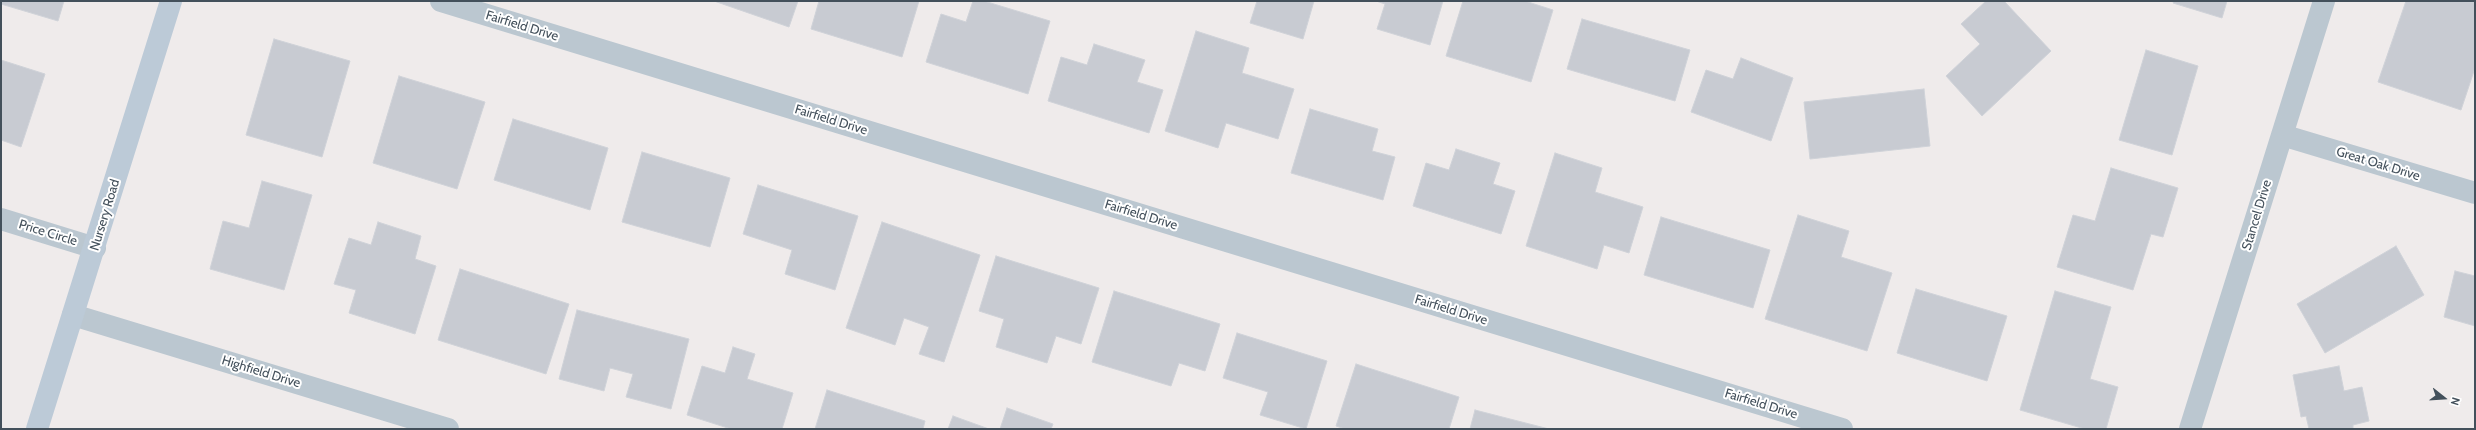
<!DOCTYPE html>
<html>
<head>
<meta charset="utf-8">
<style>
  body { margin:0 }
  #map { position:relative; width:2476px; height:430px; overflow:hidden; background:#efebeb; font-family:Cabin,sans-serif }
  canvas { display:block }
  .frame { position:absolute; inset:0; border:2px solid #43505b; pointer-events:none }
  .north { position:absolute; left:2424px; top:378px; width:40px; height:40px; -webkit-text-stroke:3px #fff; paint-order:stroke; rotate:107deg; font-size:11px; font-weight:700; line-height:16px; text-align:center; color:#43505b }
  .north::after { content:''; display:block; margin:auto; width:14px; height:18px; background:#43505b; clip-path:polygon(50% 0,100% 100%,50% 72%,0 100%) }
</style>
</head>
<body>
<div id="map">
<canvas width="2476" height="430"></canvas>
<div class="frame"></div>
<div class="north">N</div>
</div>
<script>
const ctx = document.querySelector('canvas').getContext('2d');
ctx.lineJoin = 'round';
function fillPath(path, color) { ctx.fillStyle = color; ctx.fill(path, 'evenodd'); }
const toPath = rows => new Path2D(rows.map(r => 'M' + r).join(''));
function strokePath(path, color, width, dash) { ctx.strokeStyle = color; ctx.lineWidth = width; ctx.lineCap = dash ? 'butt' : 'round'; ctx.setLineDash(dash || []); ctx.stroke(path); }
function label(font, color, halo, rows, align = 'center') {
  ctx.font = font + ' Cabin,sans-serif'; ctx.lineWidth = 4; ctx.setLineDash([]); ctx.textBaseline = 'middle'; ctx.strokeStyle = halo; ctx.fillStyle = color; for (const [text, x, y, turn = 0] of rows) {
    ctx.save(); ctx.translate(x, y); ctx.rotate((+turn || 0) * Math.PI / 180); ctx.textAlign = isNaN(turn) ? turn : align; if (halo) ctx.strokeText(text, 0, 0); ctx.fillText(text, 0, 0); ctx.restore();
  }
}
const building = toPath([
  [1,1,64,1,58,21,1,4,1,1],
  [714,1,798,1,789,27,714,1],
  [819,1,919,1,902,57,811,29,819,1],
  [973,1,984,1,1050,21,1028,94,926,62,941,14,966,22,973,1],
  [1257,1,1314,1,1303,39,1250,23,1257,1],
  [1376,1,1443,1,1430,45,1377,29,1385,4,1376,1],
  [1463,1,1525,1,1553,10,1531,82,1446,56,1463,1],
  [1986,1,2004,1,2051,51,1982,116,1946,76,1980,44,1961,24,1986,1],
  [2174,1,2227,1,2222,18,2173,3,2174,1],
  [2406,1,2475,2,2475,68,2461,110,2378,82,2406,1],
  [1582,19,1690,50,1675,101,1567,69,1582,19],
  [1196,31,1249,48,1242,73,1294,89,1278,139,1226,123,1218,148,1165,131,1196,31],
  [274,39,350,61,322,157,246,135,274,39],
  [1094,44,1145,60,1137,82,1163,90,1149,133,1048,101,1061,57,1087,65,1094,44],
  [2146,50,2198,66,2172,155,2119,140,2146,50],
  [1741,58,1793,78,1771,141,1691,112,1706,70,1733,79,1741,58],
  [1,60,45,74,21,147,1,140,1,60],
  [399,76,485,102,457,189,373,163,399,76],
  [1924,89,1930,146,1810,159,1804,102,1924,89],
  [1310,109,1378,129,1372,151,1395,157,1383,200,1291,173,1310,109],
  [513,119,608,148,590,210,494,180,513,119],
  [1456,149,1500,163,1493,184,1515,191,1501,234,1413,206,1426,163,1449,170,1456,149],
  [642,152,730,178,710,247,622,222,642,152],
  [1555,153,1602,168,1595,192,1643,207,1629,253,1604,245,1597,269,1526,246,1555,153],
  [2111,168,2178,188,2163,237,2151,234,2133,290,2057,267,2073,215,2095,221,2111,168],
  [262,181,312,195,284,290,210,269,223,221,249,228,262,181],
  [758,185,858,216,835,290,785,274,792,250,743,234,758,185],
  [1798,215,1849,231,1841,257,1892,273,1867,351,1765,319,1798,215],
  [1661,217,1770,250,1753,308,1644,275,1661,217],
  [378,222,421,236,415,259,436,266,415,334,349,313,356,290,334,284,349,238,371,245,378,222],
  [882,222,980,255,944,362,919,354,929,327,904,318,895,345,846,328,882,222],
  [2396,246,2424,295,2325,353,2297,304,2396,246],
  [996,256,1099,288,1081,344,1056,336,1047,363,996,347,1004,319,979,311,996,256],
  [460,269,569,304,546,374,438,340,460,269],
  [2455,271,2475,276,2475,326,2444,317,2455,271],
  [1916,289,2007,316,1987,381,1897,353,1916,289],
  [1114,291,1220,324,1205,371,1179,363,1171,386,1092,362,1114,291],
  [2055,291,2111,307,2090,379,2118,387,2106,429,2085,429,2020,410,2055,291],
  [577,310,689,339,671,409,626,397,633,374,610,368,604,391,559,379,577,310],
  [1237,333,1327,361,1306,429,1260,415,1268,392,1223,378,1237,333],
  [733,347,755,354,747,379,793,393,782,429,731,429,687,415,702,366,725,373,733,347],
  [1356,364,1459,397,1449,429,1345,429,1336,426,1356,364],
  [2339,366,2344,391,2362,387,2369,421,2353,425,2353,429,2309,429,2306,416,2301,417,2293,375,2339,366],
  [827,390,925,421,923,429,815,429,827,390],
  [1007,408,1053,424,1051,429,1000,429,1007,408],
  [1475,410,1549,429,1470,429,1475,410],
  [953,416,989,429,948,429,953,416]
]);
const street = toPath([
  [441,1,1842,429],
  [2282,135,2475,193],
  [1,219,95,248],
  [73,315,448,429],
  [2190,429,2324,1]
]);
const secondary = toPath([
  [37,429,171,1]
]);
const streetNames = [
  ["Fairfield Drive",522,26,17],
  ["Fairfield Drive",831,120,17],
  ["Great Oak Drive",2378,164,17],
  ["Nursery Road",105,215,-73],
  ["Fairfield Drive",1141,215,17],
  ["Stancel Drive",2257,215,-73],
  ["Price Circle",48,233,17],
  ["Fairfield Drive",1451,310,17],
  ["Highfield Drive",261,372,17],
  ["Fairfield Drive",1761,404,17]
];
fillPath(building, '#c8cbd2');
strokePath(building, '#cfd2d8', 1);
strokePath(street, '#bbc7d0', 22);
strokePath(secondary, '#bccad7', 22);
label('13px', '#43505b', '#fff', streetNames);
</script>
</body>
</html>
